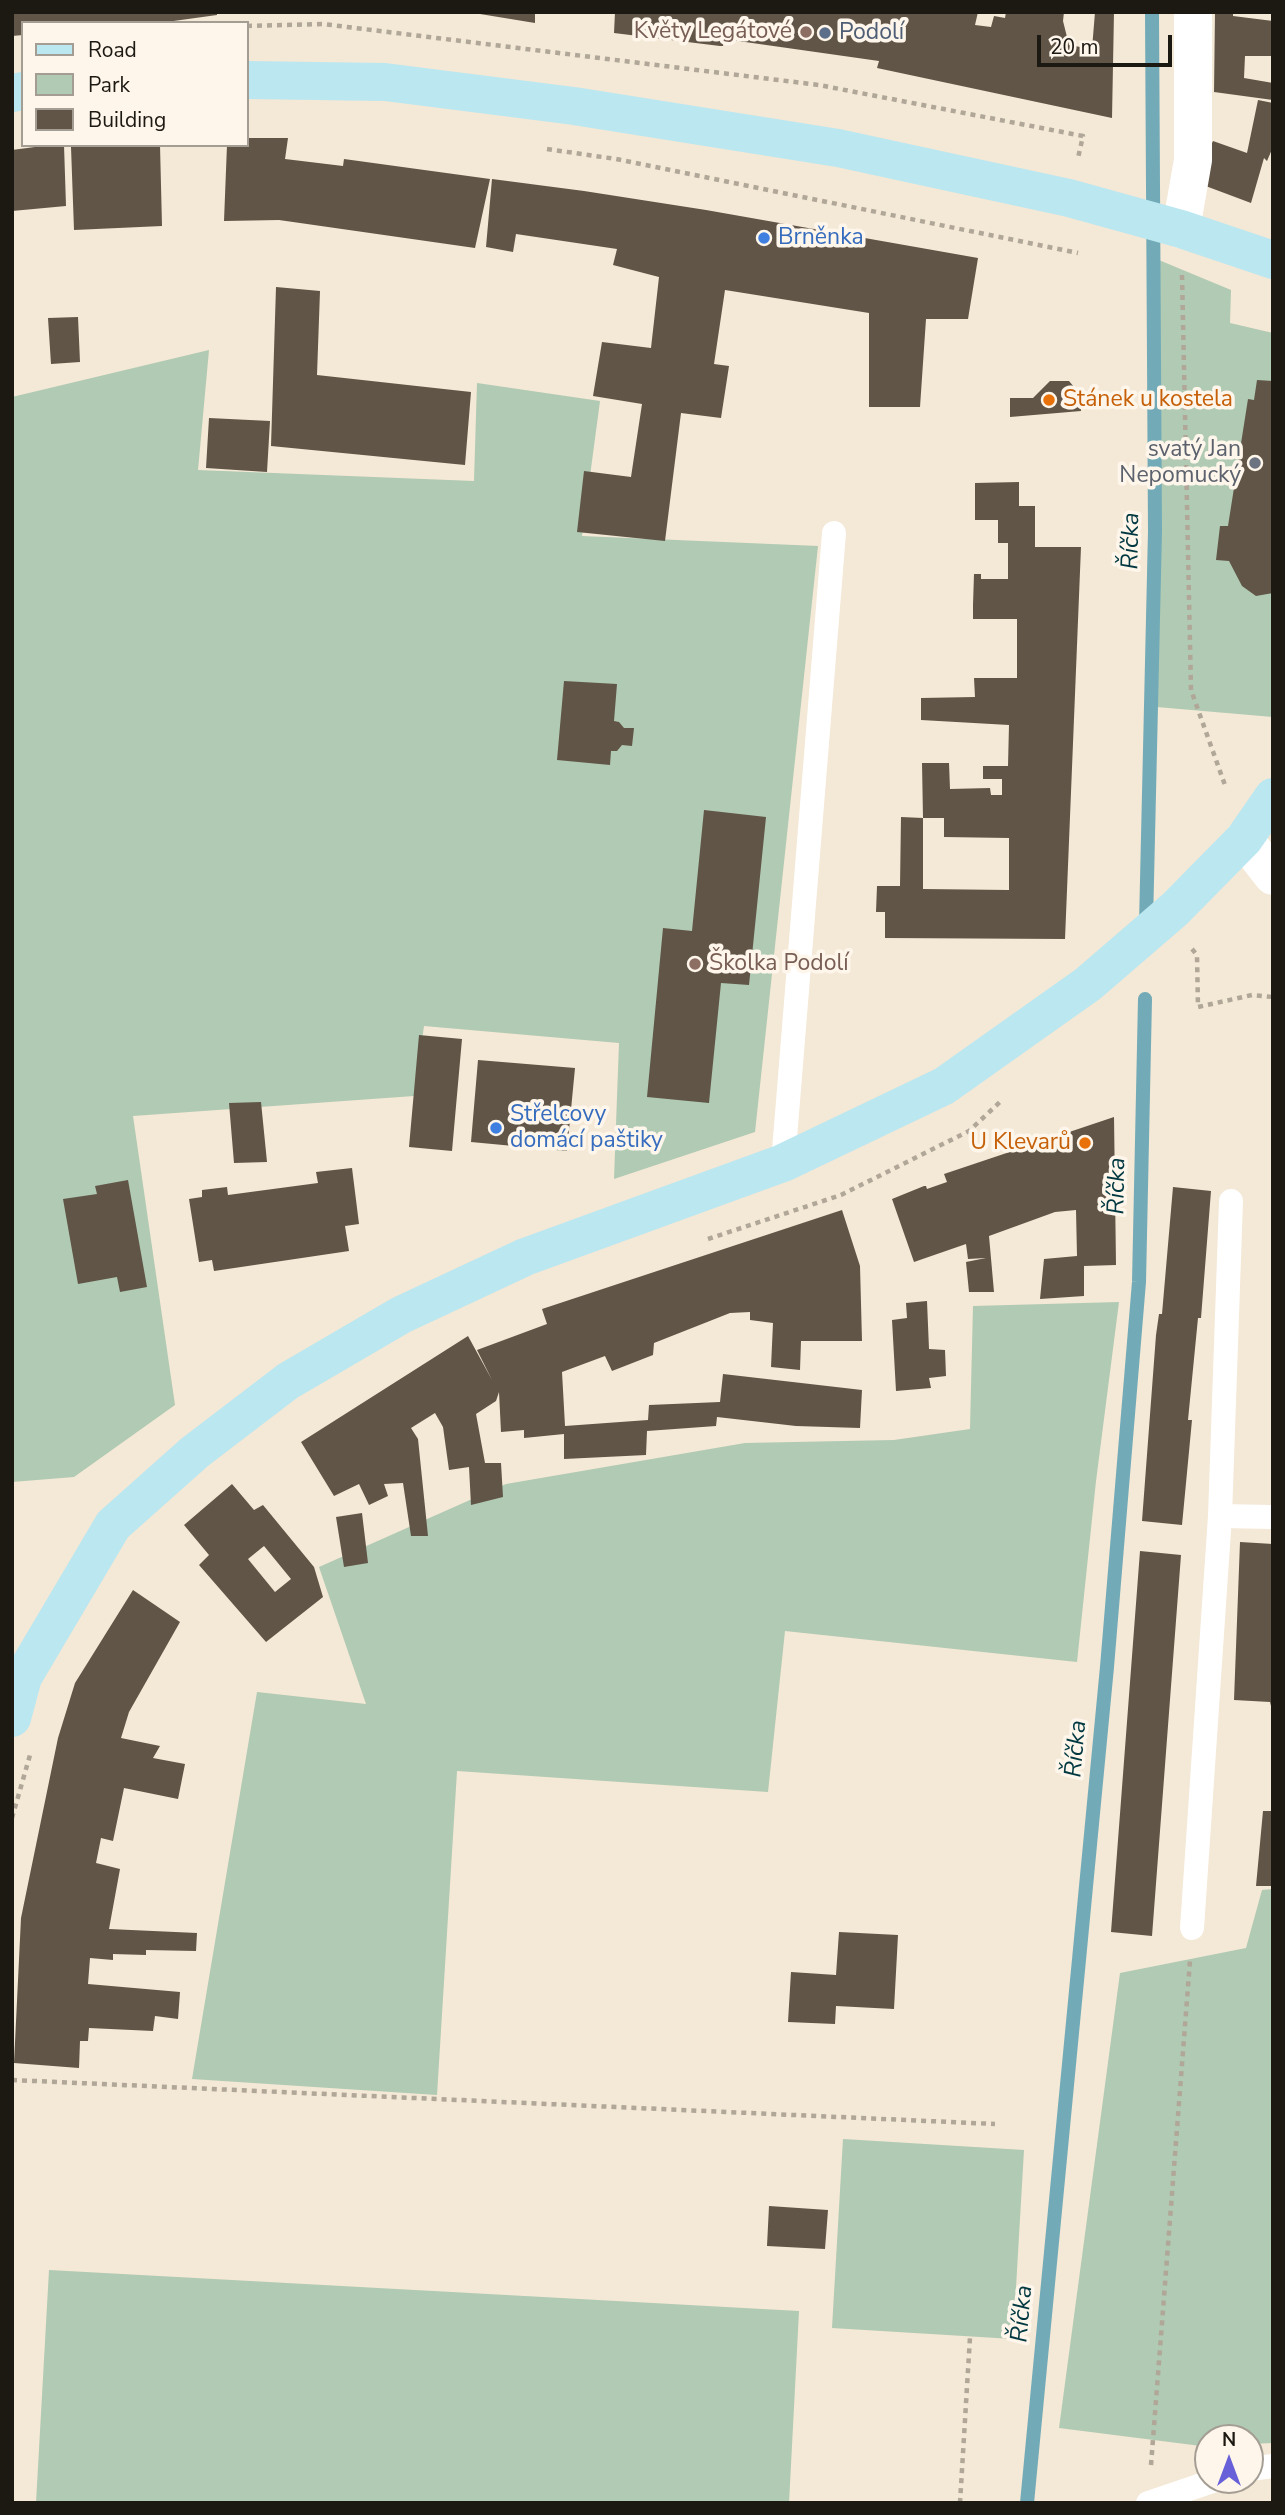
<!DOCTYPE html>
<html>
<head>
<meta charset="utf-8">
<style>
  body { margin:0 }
  #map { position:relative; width:1285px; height:2515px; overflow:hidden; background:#f4e8d6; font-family:"Nunito Sans",sans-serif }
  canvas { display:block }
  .frame { position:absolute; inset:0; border:14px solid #1c1812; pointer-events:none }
  .legend { position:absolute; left:21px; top:21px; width:228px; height:126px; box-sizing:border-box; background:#fef6eb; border:2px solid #a49d94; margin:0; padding:9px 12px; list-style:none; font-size:21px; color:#1c1812 }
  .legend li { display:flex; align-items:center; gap:14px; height:35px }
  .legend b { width:35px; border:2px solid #a49d94 }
  .north { position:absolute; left:1194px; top:2424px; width:70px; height:70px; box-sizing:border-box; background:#fef6eb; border:2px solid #a49d94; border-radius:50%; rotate:0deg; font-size:19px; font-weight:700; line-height:28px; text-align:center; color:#1c1812 }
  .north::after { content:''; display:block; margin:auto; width:24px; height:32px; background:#6760d9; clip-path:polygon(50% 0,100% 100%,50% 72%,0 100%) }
  .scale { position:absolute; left:1037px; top:35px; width:135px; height:32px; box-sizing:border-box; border:4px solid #1c1812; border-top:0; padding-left:9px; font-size:21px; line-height:24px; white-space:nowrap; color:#1c1812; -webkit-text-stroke:5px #fef6eb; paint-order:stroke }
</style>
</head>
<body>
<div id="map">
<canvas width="1285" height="2515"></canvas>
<div class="frame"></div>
<ul class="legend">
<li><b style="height:9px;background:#bbe7f0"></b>Road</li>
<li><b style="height:19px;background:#b0cab3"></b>Park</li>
<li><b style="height:19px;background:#615547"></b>Building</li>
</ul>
<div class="north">N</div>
<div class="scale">20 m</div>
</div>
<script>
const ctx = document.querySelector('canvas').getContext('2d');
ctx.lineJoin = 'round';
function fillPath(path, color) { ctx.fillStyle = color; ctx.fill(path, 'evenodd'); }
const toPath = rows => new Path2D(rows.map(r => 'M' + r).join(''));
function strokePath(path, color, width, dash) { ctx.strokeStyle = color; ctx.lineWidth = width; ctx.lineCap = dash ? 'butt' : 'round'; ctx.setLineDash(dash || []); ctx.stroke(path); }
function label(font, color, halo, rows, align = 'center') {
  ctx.font = font + ' "Nunito Sans",sans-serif'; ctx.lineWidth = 7; ctx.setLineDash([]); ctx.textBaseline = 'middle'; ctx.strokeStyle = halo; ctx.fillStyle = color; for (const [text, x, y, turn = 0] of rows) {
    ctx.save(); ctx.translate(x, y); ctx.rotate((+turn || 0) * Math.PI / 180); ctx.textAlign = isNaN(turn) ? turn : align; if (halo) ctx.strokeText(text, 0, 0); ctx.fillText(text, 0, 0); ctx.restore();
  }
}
const green = toPath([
  [1154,258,1231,290,1230,323,1273,333,1273,717,1145,706],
  [209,350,198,470,474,481,477,383,600,401,582,536,818,546,755,1132,614,1179,619,1043,424,1026,414,1096,133,1116,175,1405,74,1477,12,1482,12,397],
  [1119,1302,1096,1481,1077,1662,785,1631,768,1792,457,1771,437,2095,192,2079,257,1692,366,1704,319,1567,506,1484,745,1443,894,1440,970,1429,973,1306],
  [1273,1889,1273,2443,1250,2444,1250,2438,1208,2438,1208,2446,1201,2446,1059,2428,1120,1973,1246,1948,1262,1890],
  [843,2139,1024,2150,1013,2339,832,2328],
  [49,2270,799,2311,789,2503,36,2503]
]);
const stream = toPath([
  [1146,924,1155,531,1152,12],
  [1027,2503,1107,1667,1139,1282,1145,999]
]);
const building = toPath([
  [12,12,217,12,217,15,159,23,23,23,23,35,12,36],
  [480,12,535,12,535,23,480,14],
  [615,12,978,12,975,25,991,27,994,16,1005,18,1006,12,1064,12,1063,21,1069,45,1092,49,1095,12,1114,12,1112,118,877,68,879,61,724,39,723,46,720,46,614,33],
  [1215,12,1233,12,1233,16,1273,21,1273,56,1245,56,1244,78,1273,83,1273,100,1214,92],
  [1258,100,1273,103,1273,147,1267,161,1264,158,1251,203,1203,185,1196,176,1213,141,1247,153],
  [247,138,288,138,285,159,343,166,344,159,490,179,475,248,279,220,224,221,227,145,247,145],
  [50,145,64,145,66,206,12,211,12,150],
  [160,145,162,226,74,230,71,147],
  [492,179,584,191,706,210,978,258,968,319,926,319,920,407,869,407,869,313,725,290,714,364,729,366,721,418,681,413,665,541,577,532,584,471,631,477,642,404,593,396,602,342,651,348,659,277,613,265,617,249,516,234,513,252,486,247],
  [276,287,320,291,317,375,471,392,465,465,271,446],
  [78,317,80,362,51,364,48,318],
  [1257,380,1273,381,1273,593,1256,596,1242,586,1229,561,1216,560,1220,526,1228,526,1248,399,1254,400],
  [1050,381,1069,381,1080,394,1081,411,1010,417,1010,398,1033,398],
  [209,418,270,421,267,472,206,468],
  [1019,482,1019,506,1035,506,1035,547,1081,547,1065,939,885,938,885,912,876,912,877,886,900,886,901,817,923,818,923,889,1009,890,1009,838,944,837,944,818,923,818,922,763,949,763,950,789,990,788,991,795,1002,795,1002,779,983,779,983,766,1008,766,1009,725,921,720,921,698,975,697,974,678,1017,678,1017,619,973,619,973,605,974,574,981,574,981,579,1008,579,1008,543,998,543,998,520,975,520,975,483],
  [564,681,617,684,614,721,619,722,624,728,634,728,632,746,622,745,617,751,611,751,610,765,557,760],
  [704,810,766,817,749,985,721,983,709,1103,647,1097,663,928,692,931],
  [419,1035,462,1039,452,1151,409,1147],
  [478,1060,575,1068,567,1151,471,1142],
  [261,1102,267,1162,234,1163,229,1103],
  [1114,1117,1116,1265,1084,1266,1084,1296,1040,1299,1044,1259,1077,1256,1076,1210,1055,1212,989,1236,994,1292,969,1292,966,1262,986,1258,968,1259,966,1244,914,1262,892,1199,924,1186,926,1186,927,1189,947,1182,944,1174],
  [352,1168,359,1224,345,1226,349,1251,214,1271,212,1260,199,1262,189,1199,202,1197,202,1190,227,1187,228,1195,318,1183,316,1172],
  [128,1180,147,1287,120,1292,117,1277,78,1284,63,1199,97,1194,95,1186],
  [1173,1187,1211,1191,1201,1318,1198,1318,1188,1420,1192,1420,1182,1525,1142,1521,1156,1335,1159,1314,1162,1314],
  [842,1210,860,1266,862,1341,801,1341,800,1370,771,1367,773,1323,750,1320,750,1312,730,1313,654,1343,653,1355,612,1371,605,1356,562,1372,565,1426,648,1420,649,1405,720,1402,723,1374,862,1390,860,1428,796,1426,717,1417,716,1426,647,1431,646,1455,564,1459,564,1434,524,1438,524,1430,501,1432,499,1392,496,1401,476,1414,485,1463,501,1463,503,1497,471,1505,469,1467,449,1470,443,1427,435,1413,411,1428,418,1439,428,1536,411,1536,403,1483,384,1484,388,1496,369,1505,359,1484,334,1496,301,1442,468,1336,492,1380,477,1350,547,1324,542,1309],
  [927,1301,929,1349,945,1350,946,1376,929,1378,931,1388,896,1391,892,1320,907,1318,906,1303],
  [232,1484,254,1510,263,1505,314,1567,323,1597,266,1642,199,1565,209,1555,184,1525],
  [264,1546,291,1579,275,1592,248,1559],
  [362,1513,368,1563,344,1567,336,1517],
  [1240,1542,1273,1544,1271,1695,1273,1691,1273,1714,1270,1702,1234,1700],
  [1140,1551,1181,1555,1152,1936,1111,1932],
  [133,1590,180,1622,129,1712,121,1738,160,1746,153,1758,185,1764,178,1799,124,1788,113,1841,101,1838,96,1863,120,1869,109,1929,197,1933,196,1951,146,1950,146,1955,113,1954,113,1960,90,1958,88,1984,180,1992,178,2019,155,2016,153,2031,89,2028,88,2041,80,2041,79,2068,14,2063,21,1918,58,1738,75,1683],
  [1263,1811,1273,1811,1273,1886,1256,1886],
  [839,1932,898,1935,894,2009,836,2006,835,2024,788,2022,791,1972,836,1975],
  [769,2206,828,2210,825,2249,767,2246]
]);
const path = toPath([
  [247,26,323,24,819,85,1083,136,1078,158],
  [547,149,616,159,1078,253],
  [1182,275,1191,690,1226,788],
  [1192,949,1197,955,1198,1007,1252,995,1273,997],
  [708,1239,841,1195,969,1131,1001,1101],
  [12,1818,30,1755],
  [12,2080,995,2124],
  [1151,2465,1190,1961],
  [960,2503,970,2337]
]);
const lane = toPath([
  [783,1163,834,533],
  [1220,1516,1231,1201],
  [1192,1928,1220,1516,1273,1517],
  [1250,2469,1273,2466],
  [1148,2503,1216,2480]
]);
const street = toPath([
  [1181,229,1193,160,1193,12],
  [1244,839,1273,876]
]);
const secondary = toPath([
  [247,80,385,82,574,106,838,148,1069,198,1181,229,1273,260],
  [12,93,23,91],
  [12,1718,23,1677,113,1525,195,1452,288,1381,401,1315,525,1257,783,1163,944,1086,1088,984,1175,909,1244,839,1273,797]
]);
const markers = [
  [806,32,7,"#8d6e63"],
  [825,33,7,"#5c6f8a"],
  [764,238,7,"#3f7fe0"],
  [1049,400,7,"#e8710a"],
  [1255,463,7,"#6b7280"],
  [695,964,7,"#8d6e63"],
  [496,1128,7,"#3f7fe0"],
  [1085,1143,7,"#e8710a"]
];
const educationNames = [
  ["Květy Legátové",792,32],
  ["Školka Podolí",709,964,"left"]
];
const serviceNames = [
  ["Podolí",839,33]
];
const shopNames = [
  ["Brněnka",778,238],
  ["Střelcovy",510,1115],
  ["domácí paštiky",510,1141]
];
const foodNames = [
  ["Stánek u kostela",1063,400],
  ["U Klevarů",1071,1143,"right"]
];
const worshipNames = [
  ["svatý Jan",1241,450],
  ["Nepomucký",1241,476]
];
const waterNames = [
  ["Říčka",1132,541,-89],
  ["Říčka",1118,1186,-89],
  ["Říčka",1077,1749,-85],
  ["Říčka",1023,2314,-85]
];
fillPath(green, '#b0cab3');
strokePath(stream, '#72abb7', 14);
fillPath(building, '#615547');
strokePath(path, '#b0a798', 4.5, [5, 5]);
strokePath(lane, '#fff', 24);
strokePath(street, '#fff', 38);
strokePath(secondary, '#bbe7f0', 38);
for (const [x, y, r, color] of markers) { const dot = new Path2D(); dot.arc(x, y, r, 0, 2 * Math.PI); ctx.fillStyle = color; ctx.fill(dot); strokePath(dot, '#fef6eb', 2.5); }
label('23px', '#785e54', '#fef6eb', educationNames, 'right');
label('23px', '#4e5e75', '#fef6eb', serviceNames, 'left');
label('23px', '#366cbe', '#fef6eb', shopNames, 'left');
label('23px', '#c56008', '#fef6eb', foodNames, 'left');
label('23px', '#5b616d', '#fef6eb', worshipNames, 'right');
label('italic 24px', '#003841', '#fef6eb', waterNames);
</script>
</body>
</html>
